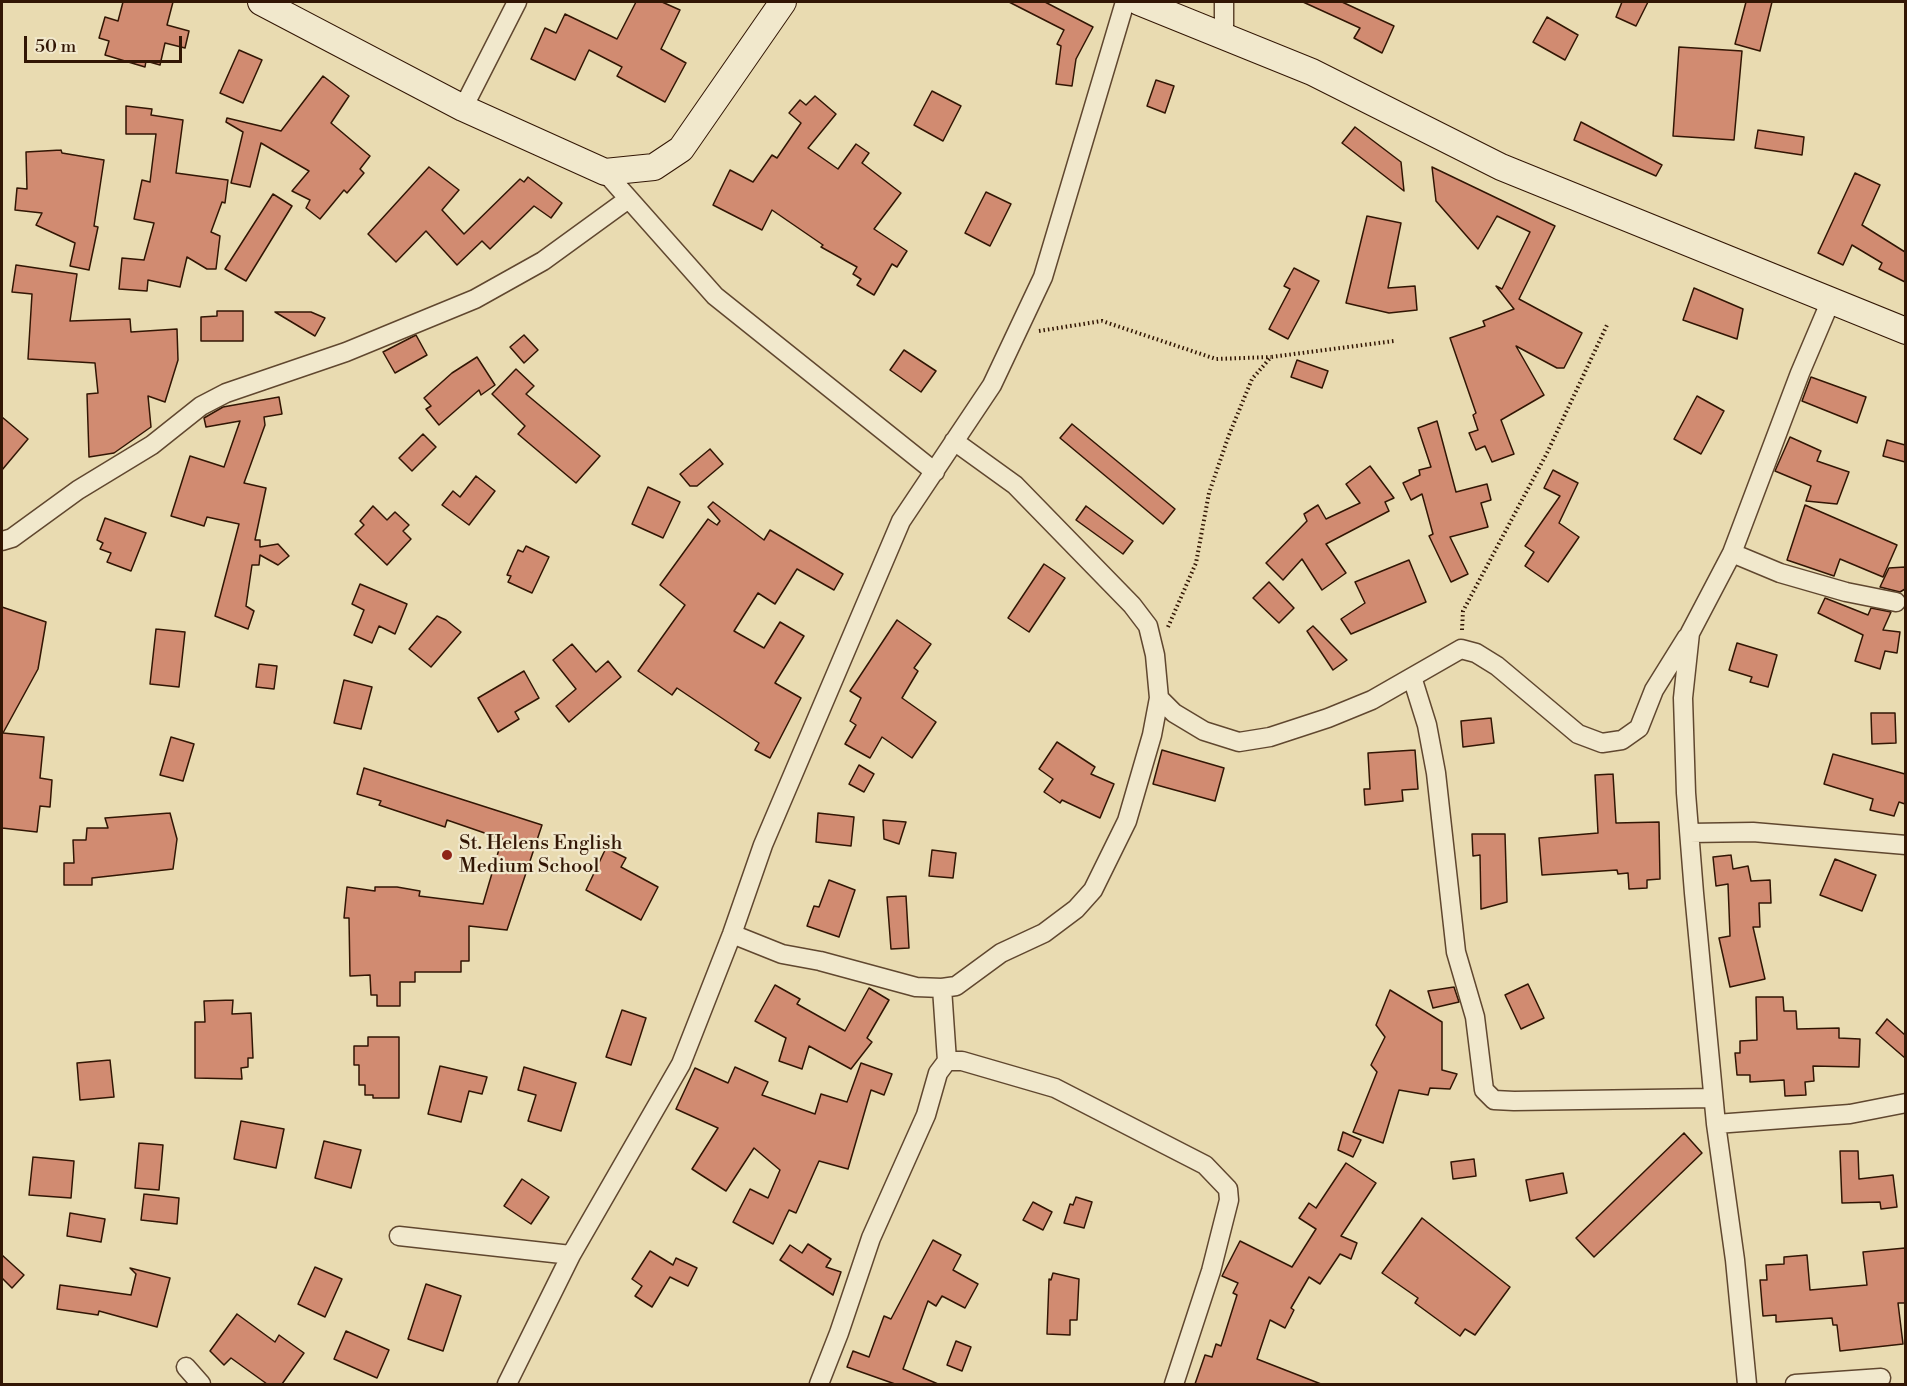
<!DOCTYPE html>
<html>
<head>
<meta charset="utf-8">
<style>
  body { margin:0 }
  #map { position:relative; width:1907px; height:1386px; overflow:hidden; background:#e9dbb1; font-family:"Libre Bodoni",serif }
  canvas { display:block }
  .frame { position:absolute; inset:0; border:3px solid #321604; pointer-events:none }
  .scale { position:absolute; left:24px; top:36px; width:158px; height:27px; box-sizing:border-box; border:3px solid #321604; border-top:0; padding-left:8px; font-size:18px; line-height:21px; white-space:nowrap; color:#321604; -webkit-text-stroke:4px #f1e8cc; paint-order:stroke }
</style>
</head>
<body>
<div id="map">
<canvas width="1907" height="1386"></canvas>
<div class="frame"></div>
<div class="scale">50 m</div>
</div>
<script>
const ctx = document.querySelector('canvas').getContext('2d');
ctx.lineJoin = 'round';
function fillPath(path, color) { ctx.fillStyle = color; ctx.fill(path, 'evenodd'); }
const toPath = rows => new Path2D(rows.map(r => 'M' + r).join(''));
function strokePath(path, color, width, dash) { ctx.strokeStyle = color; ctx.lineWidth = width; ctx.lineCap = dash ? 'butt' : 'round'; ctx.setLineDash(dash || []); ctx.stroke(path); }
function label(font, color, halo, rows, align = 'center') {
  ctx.font = font + ' "Libre Bodoni",serif'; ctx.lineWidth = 4.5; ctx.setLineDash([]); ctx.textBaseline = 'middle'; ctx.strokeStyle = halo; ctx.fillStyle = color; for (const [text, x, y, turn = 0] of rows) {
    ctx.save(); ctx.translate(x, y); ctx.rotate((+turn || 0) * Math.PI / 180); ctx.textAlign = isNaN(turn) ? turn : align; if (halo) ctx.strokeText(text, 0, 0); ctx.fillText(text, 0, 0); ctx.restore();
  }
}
const building = toPath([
  [123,2,173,2,167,25,189,31,185,48,165,43,160,65,146,61,145,67,105,55,109,41,99,38,105,17,118,21,123,2],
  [636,2,662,2,680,10,661,49,686,63,665,102,617,76,622,67,589,50,575,80,531,59,545,28,556,33,565,14,617,39,636,2],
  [1009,2,1045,2,1093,27,1076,59,1072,86,1056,84,1061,46,1057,44,1064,30,1009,2],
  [1303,2,1342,2,1394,26,1382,53,1354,38,1360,28,1303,2],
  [1622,2,1648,2,1636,26,1616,17,1622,2],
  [1746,2,1772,2,1760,51,1735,44,1746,2],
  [1547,17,1578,35,1565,60,1533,42,1547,17],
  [1679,47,1742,51,1734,140,1673,136,1679,47],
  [239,50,262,60,243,103,220,93,239,50],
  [323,76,349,96,331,123,370,156,360,169,364,173,347,193,344,190,320,219,306,208,310,200,292,191,309,171,261,143,250,187,231,183,243,132,226,122,227,118,281,131,323,76],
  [1156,80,1174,86,1165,113,1147,106,1156,80],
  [932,91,961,106,943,141,914,125,932,91],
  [815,96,836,114,808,148,838,169,856,144,869,153,862,163,901,193,874,229,907,251,897,267,892,264,874,295,857,285,861,279,853,274,857,267,821,247,823,245,772,210,762,230,713,205,730,170,753,182,772,155,777,158,801,123,789,113,800,100,806,105,815,96],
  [126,106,152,109,151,115,183,120,176,173,228,180,225,203,222,202,211,232,220,236,216,269,207,269,187,257,180,287,148,280,147,291,119,289,122,258,144,260,154,223,134,219,142,180,150,182,156,134,126,134,126,106],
  [1581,122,1662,165,1656,176,1574,140,1581,122],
  [1355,127,1401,162,1404,191,1342,143,1355,127],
  [1758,130,1804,137,1802,155,1755,148,1758,130],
  [61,150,62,153,104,160,94,226,98,227,89,270,70,266,75,243,36,225,42,213,15,210,17,188,27,189,26,152,61,150],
  [429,167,459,190,442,210,464,234,520,179,524,182,528,177,562,203,551,218,534,206,490,249,482,241,457,265,426,231,396,262,368,234,429,167],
  [1432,167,1555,226,1519,299,1582,333,1564,368,1557,368,1516,346,1544,395,1501,420,1514,454,1492,462,1485,446,1476,450,1469,433,1478,430,1473,415,1476,413,1450,338,1485,326,1483,321,1514,309,1496,286,1502,289,1530,232,1497,216,1478,249,1436,201,1432,167],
  [1855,173,1880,185,1862,225,1905,252,1905,282,1879,269,1882,263,1852,245,1843,265,1818,253,1855,173],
  [986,192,1011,204,990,246,965,233,986,192],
  [273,194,292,206,246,281,225,269,273,194],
  [1367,216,1401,223,1388,288,1415,286,1417,310,1389,313,1346,303,1367,216],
  [16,265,77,274,70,321,130,319,131,332,177,329,178,360,165,402,148,396,151,427,114,453,89,457,87,394,98,393,95,363,28,359,32,294,12,292,16,265],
  [1294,268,1319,281,1288,339,1269,329,1290,289,1284,286,1294,268],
  [1694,288,1743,309,1737,339,1683,320,1694,288],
  [217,311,243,311,243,341,201,341,201,317,217,316,217,311],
  [275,312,311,312,325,318,315,336,275,312],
  [416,335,427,355,395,373,383,352,416,335],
  [524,335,538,350,524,363,510,347,524,335],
  [904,350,936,371,921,392,890,370,904,350],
  [477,357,495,385,481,395,479,390,439,425,426,409,431,406,424,398,452,373,477,357],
  [1297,360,1328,371,1322,388,1291,377,1297,360],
  [516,369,534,386,526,394,600,456,576,483,518,434,525,426,492,394,516,369],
  [1811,377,1866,397,1857,423,1802,401,1811,377],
  [1697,396,1724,411,1701,454,1674,439,1697,396],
  [279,397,282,414,264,417,265,425,244,483,266,488,255,540,260,540,260,547,278,544,289,556,278,565,260,555,259,565,252,565,246,606,254,611,248,629,215,616,239,524,207,517,204,526,171,516,190,456,224,467,240,421,206,427,204,418,223,407,279,397],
  [2,417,28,439,2,470,2,417],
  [1437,421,1456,492,1487,484,1491,500,1481,503,1488,527,1450,537,1468,574,1451,582,1429,536,1433,534,1422,494,1411,500,1403,483,1420,475,1419,470,1431,467,1418,428,1437,421],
  [1072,424,1175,509,1163,524,1060,438,1072,424],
  [423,434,436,447,412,471,399,458,423,434],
  [1790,437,1821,451,1817,461,1849,472,1837,504,1806,501,1811,486,1775,471,1790,437],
  [1887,440,1905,445,1905,462,1883,456,1887,440],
  [710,449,723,464,697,486,690,486,680,474,710,449],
  [1370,466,1394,498,1385,502,1389,511,1326,544,1346,573,1322,590,1302,559,1283,580,1266,563,1307,521,1304,514,1318,505,1326,519,1360,503,1346,484,1370,466],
  [1553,470,1578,483,1559,523,1579,537,1548,582,1525,566,1534,552,1525,546,1560,496,1544,488,1553,470],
  [476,476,495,491,469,525,442,505,453,491,460,497,476,476],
  [648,487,680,502,663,538,632,524,648,487],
  [713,502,764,540,770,530,843,574,834,590,797,569,775,604,758,593,734,631,764,648,780,622,804,636,775,683,801,698,770,758,755,750,759,743,677,688,672,695,638,671,685,605,660,585,708,519,717,525,720,521,708,507,713,502],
  [1805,505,1897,545,1883,577,1840,559,1834,576,1787,560,1805,505],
  [373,506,387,520,395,512,409,525,403,531,411,539,387,565,355,534,364,525,360,521,373,506],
  [1086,506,1133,541,1123,554,1076,520,1086,506],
  [105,518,146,533,131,571,107,562,111,553,100,549,103,543,97,540,105,518],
  [526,546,549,557,532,593,508,582,511,576,507,575,518,550,523,552,526,546],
  [1409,560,1426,602,1351,634,1341,619,1365,603,1355,582,1409,560],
  [1044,564,1065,578,1029,632,1008,618,1044,564],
  [1905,567,1905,589,1900,592,1880,587,1889,568,1905,567],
  [1269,582,1294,608,1279,623,1253,598,1269,582],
  [360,584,407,604,395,634,379,626,372,643,354,635,364,610,352,604,360,584],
  [1825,598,1868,615,1871,608,1891,612,1883,630,1900,632,1897,653,1885,651,1880,669,1855,661,1863,635,1818,613,1825,598],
  [2,607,46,622,38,669,3,733,44,737,40,778,52,780,50,807,40,806,37,832,2,828,2,607],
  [437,616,446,620,461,632,431,667,409,649,437,616],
  [897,620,931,644,914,668,918,671,902,698,936,722,912,758,882,737,870,758,845,744,856,725,850,721,861,698,850,691,897,620],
  [1313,626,1347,660,1333,670,1307,631,1313,626],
  [156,629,185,632,179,687,150,684,156,629],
  [1737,643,1777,655,1768,687,1750,682,1752,677,1729,670,1737,643],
  [572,644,596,672,608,661,621,677,569,722,556,706,576,689,553,660,572,644],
  [259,664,277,666,274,689,256,687,259,664],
  [524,671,539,698,515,712,519,719,498,732,478,698,524,671],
  [344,680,372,687,361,729,334,723,344,680],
  [1871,713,1895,713,1896,743,1872,744,1871,713],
  [1491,718,1494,743,1463,747,1461,721,1491,718],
  [171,737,194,744,183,781,160,775,171,737],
  [1057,742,1095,767,1091,774,1114,784,1100,818,1062,800,1060,803,1044,792,1053,779,1039,769,1057,742],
  [1162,750,1224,768,1215,801,1153,784,1162,750],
  [1415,750,1418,789,1402,790,1403,801,1365,805,1364,789,1370,789,1368,753,1415,750],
  [1833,754,1905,774,1905,804,1899,802,1894,816,1870,810,1873,799,1824,784,1833,754],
  [859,765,874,774,864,792,849,784,859,765],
  [364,768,542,825,507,930,469,926,469,961,461,961,461,972,415,972,415,982,400,982,400,1006,377,1006,377,995,371,995,370,975,350,976,349,918,344,918,347,887,375,891,375,887,397,887,420,891,419,896,483,904,502,839,447,820,445,827,379,805,381,801,357,794,364,768],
  [1613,774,1616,823,1659,822,1660,879,1647,880,1647,888,1629,889,1628,873,1618,874,1617,870,1542,875,1539,838,1598,833,1595,775,1613,774],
  [170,813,177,839,173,869,92,878,92,885,64,885,64,863,74,863,73,840,86,840,87,828,108,828,105,818,170,813],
  [818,813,854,817,851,846,816,842,818,813],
  [883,820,906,822,899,844,884,839,883,820],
  [1472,834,1505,834,1507,902,1481,909,1480,855,1473,856,1472,834],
  [606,848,626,858,621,867,658,887,641,920,586,890,606,848],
  [932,850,956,853,953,878,929,876,932,850],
  [1731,855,1733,869,1748,866,1751,881,1770,880,1771,903,1759,903,1760,927,1753,927,1765,979,1730,987,1719,938,1730,936,1728,884,1716,886,1713,857,1731,855],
  [1835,859,1876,875,1862,911,1820,895,1835,859],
  [829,880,855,890,839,937,807,926,814,906,819,907,829,880],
  [906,896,909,948,891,949,887,897,906,896],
  [1528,984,1544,1018,1521,1029,1505,995,1528,984],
  [775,985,800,999,797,1004,845,1031,869,988,889,1000,867,1038,872,1042,851,1069,809,1046,802,1069,779,1061,786,1038,755,1021,775,985],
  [1454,987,1459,1002,1433,1008,1428,991,1454,987],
  [1390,990,1442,1022,1442,1070,1457,1074,1450,1089,1430,1088,1428,1095,1399,1090,1383,1143,1353,1132,1377,1072,1371,1065,1385,1037,1376,1025,1390,990],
  [1756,997,1783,997,1784,1011,1796,1011,1797,1029,1839,1028,1839,1038,1860,1039,1859,1067,1813,1066,1814,1081,1805,1082,1806,1095,1785,1096,1784,1080,1750,1082,1750,1075,1737,1075,1735,1053,1740,1053,1740,1041,1757,1040,1756,997],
  [233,1000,232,1014,251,1013,253,1058,248,1058,248,1067,241,1068,242,1079,195,1078,195,1022,205,1022,204,1001,233,1000],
  [622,1010,646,1018,631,1065,606,1057,622,1010],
  [1887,1019,1905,1035,1905,1058,1876,1033,1887,1019],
  [368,1037,399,1037,399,1098,373,1098,373,1095,365,1095,365,1085,359,1085,359,1065,354,1065,354,1046,368,1046,368,1037],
  [110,1060,114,1097,80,1100,77,1063,110,1060],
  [861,1063,892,1074,884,1095,871,1090,848,1169,819,1161,796,1213,789,1210,773,1244,733,1222,750,1189,768,1198,780,1170,754,1148,726,1191,692,1169,718,1128,676,1109,695,1068,728,1083,735,1067,768,1082,762,1095,815,1114,821,1094,847,1102,861,1063],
  [440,1066,487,1077,482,1094,469,1091,461,1122,428,1114,440,1066],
  [524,1067,576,1083,561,1131,528,1121,536,1095,518,1090,524,1067],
  [241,1121,284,1129,276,1168,234,1159,241,1121],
  [1343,1132,1361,1140,1353,1157,1338,1150,1343,1132],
  [1684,1133,1702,1153,1594,1257,1576,1238,1684,1133],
  [324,1141,361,1150,351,1188,315,1178,324,1141],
  [139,1143,163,1145,159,1190,135,1188,139,1143],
  [1840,1151,1858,1151,1859,1179,1893,1175,1897,1207,1881,1209,1880,1202,1842,1203,1840,1151],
  [33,1157,74,1161,71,1198,29,1195,33,1157],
  [1474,1159,1476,1176,1453,1179,1451,1162,1474,1159],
  [1346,1163,1376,1183,1341,1236,1357,1243,1351,1259,1340,1254,1320,1284,1309,1277,1291,1308,1294,1310,1285,1328,1270,1320,1257,1359,1321,1384,1195,1384,1205,1355,1212,1357,1216,1344,1221,1346,1237,1295,1233,1293,1238,1283,1222,1276,1240,1241,1292,1267,1316,1229,1299,1218,1309,1203,1316,1208,1346,1163],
  [1563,1173,1567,1193,1530,1201,1526,1180,1563,1173],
  [522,1179,549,1197,531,1224,504,1206,522,1179],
  [144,1194,179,1198,177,1224,141,1220,144,1194],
  [1076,1197,1092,1202,1084,1228,1064,1223,1070,1204,1073,1205,1076,1197],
  [1033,1202,1052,1212,1043,1230,1023,1220,1033,1202],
  [70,1213,105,1219,101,1242,67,1236,70,1213],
  [1422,1218,1510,1287,1475,1335,1465,1329,1460,1336,1415,1303,1418,1298,1382,1273,1422,1218],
  [933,1240,961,1255,953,1270,978,1284,965,1308,942,1296,936,1306,928,1301,903,1369,938,1384,895,1384,847,1367,853,1351,869,1357,884,1316,891,1319,933,1240],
  [808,1244,831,1259,826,1267,841,1272,833,1295,780,1260,790,1245,802,1253,808,1244],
  [1905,1248,1905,1303,1898,1303,1903,1344,1840,1351,1837,1325,1833,1325,1832,1318,1776,1322,1776,1315,1763,1316,1760,1280,1767,1280,1766,1265,1784,1264,1784,1257,1807,1255,1810,1290,1867,1285,1863,1252,1905,1248],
  [650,1251,673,1265,676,1258,697,1268,688,1286,670,1277,652,1307,635,1296,642,1286,632,1279,650,1251],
  [2,1255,24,1275,12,1288,2,1278,2,1255],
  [315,1267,342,1279,325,1317,298,1304,315,1267],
  [130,1268,170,1278,157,1327,99,1311,98,1315,57,1309,60,1285,131,1295,136,1274,130,1268],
  [1053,1273,1079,1279,1077,1320,1070,1320,1070,1335,1047,1334,1049,1279,1051,1280,1053,1273],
  [426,1284,461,1296,443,1351,408,1339,426,1284],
  [237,1314,275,1342,279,1335,304,1353,282,1384,267,1384,231,1358,224,1365,210,1351,237,1314],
  [346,1331,389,1350,377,1378,334,1359,346,1331],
  [956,1341,971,1347,962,1371,947,1365,956,1341]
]);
const path = toPath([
  [1039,331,1102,321,1216,359,1271,357],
  [1168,627,1196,563,1209,493,1229,435,1252,379,1271,357,1394,341],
  [1462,630,1463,611,1547,453,1607,325]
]);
const street = toPath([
  [1224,2,1224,35],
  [463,108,517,2],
  [605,172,715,296,935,472],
  [954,441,1015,485,1132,605,1148,626,1155,655,1159,698,1174,713,1204,731,1239,742,1270,737,1328,718,1372,700,1461,649,1476,653,1497,666,1578,734,1602,743,1622,740,1639,728,1654,690,1687,637],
  [2,541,12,538,78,490,152,445,201,406,226,393,346,352,475,299,543,261,627,200],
  [1732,553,1780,573,1846,592,1896,602],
  [1412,677,1427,725,1436,773,1456,952,1475,1017,1484,1090,1494,1100,1514,1101,1713,1098],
  [1690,833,1753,832,1906,845],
  [732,934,782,954,820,961,916,987,942,988,956,986,1001,953,1044,933,1076,909,1093,890,1127,821,1152,735,1159,698],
  [942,988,947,1061],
  [1716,1124,1850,1114,1906,1103],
  [399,1236,571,1255],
  [186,1367,201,1384],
  [507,1384,571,1255,681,1064,732,934,763,845,901,521,992,385,1043,277,1125,2],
  [819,1384,839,1333,871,1238,926,1115,938,1073,947,1061,962,1061,1055,1088,1205,1165,1228,1189,1229,1200,1211,1271,1174,1384],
  [1747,1384,1735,1260,1716,1124,1694,893,1686,793,1683,698,1690,633,1732,553,1800,373,1831,300],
  [1795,1384,1881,1378]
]);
const secondary = toPath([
  [261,2,463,108,605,172,654,167,681,149,783,2],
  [1139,2,1312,72,1501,167,1906,331]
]);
const markers = [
  [447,855,6,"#8f2418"]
];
const poiNames = [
  ["St. Helens English",459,844],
  ["Medium School",459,867]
];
fillPath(building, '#d18b71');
strokePath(building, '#321604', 1.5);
strokePath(street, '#60472f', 21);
strokePath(secondary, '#321604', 28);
strokePath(path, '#321604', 4, [1.5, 3]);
strokePath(street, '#f1e8cc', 18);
strokePath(secondary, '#f1e8cc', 26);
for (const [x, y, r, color] of markers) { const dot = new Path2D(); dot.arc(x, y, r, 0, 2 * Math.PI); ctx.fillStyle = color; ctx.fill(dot); strokePath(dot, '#f1e8cc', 2); }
label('20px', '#321604', '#f1e8cc', poiNames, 'left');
</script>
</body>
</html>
